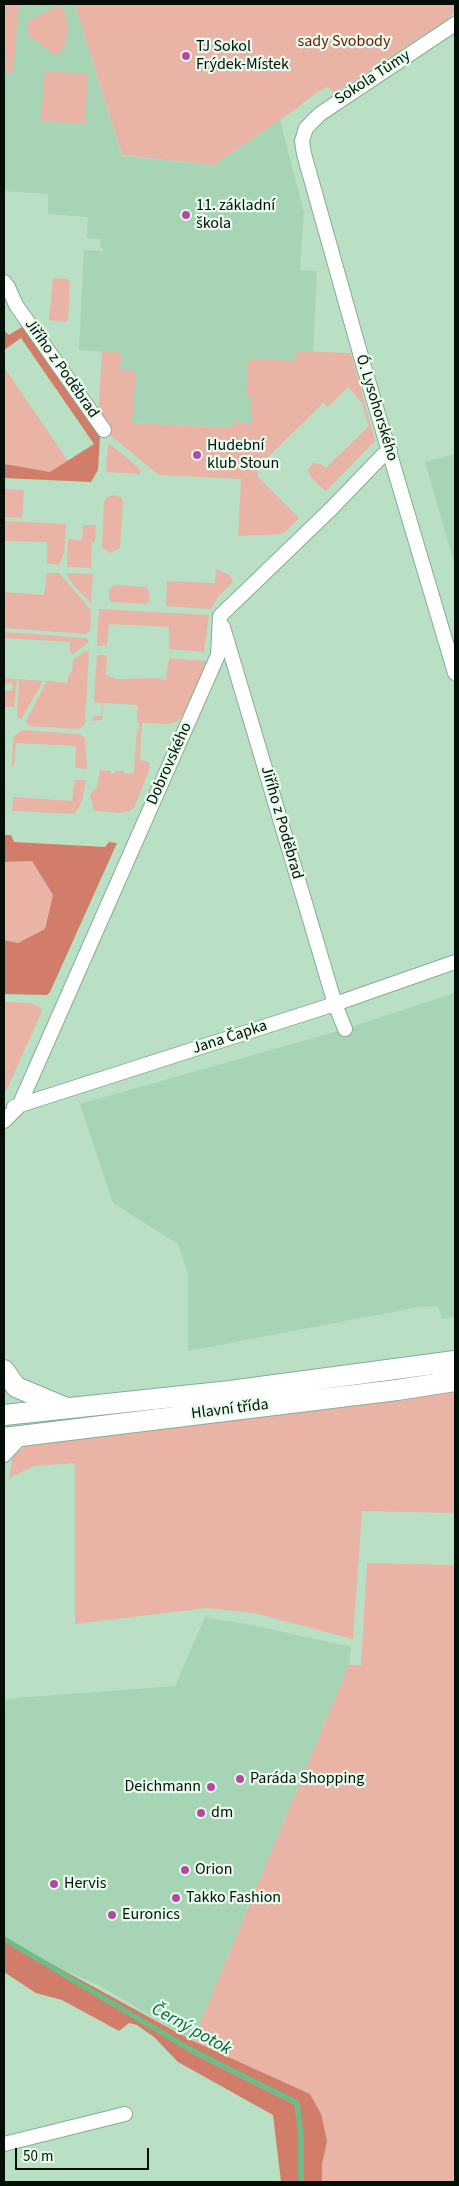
<!DOCTYPE html>
<html>
<head>
<meta charset="utf-8">
<style>
  body { margin:0 }
  #map { position:relative; width:459px; height:2186px; overflow:hidden; background:#b9e0c4; font-family:"Source Sans 3",sans-serif }
  canvas { display:block }
  .frame { position:absolute; inset:0; border:5px solid #030f06; pointer-events:none }
  .scale { position:absolute; left:15px; top:2148px; width:134px; height:22px; box-sizing:border-box; border:2px solid #030f06; border-top:0; padding-left:6px; font-size:15px; line-height:18px; white-space:nowrap; color:#030f06; -webkit-text-stroke:4px #e8fced; paint-order:stroke }
</style>
</head>
<body>
<div id="map">
<canvas width="459" height="2186"></canvas>
<div class="frame"></div>
<div class="scale">50 m</div>
</div>
<script>
const ctx = document.querySelector('canvas').getContext('2d');
ctx.lineJoin = 'round';
function fillPath(path, color) { ctx.fillStyle = color; ctx.fill(path, 'evenodd'); }
const toPath = rows => new Path2D(rows.map(r => 'M' + r).join(''));
function strokePath(path, color, width, dash) { ctx.strokeStyle = color; ctx.lineWidth = width; ctx.lineCap = dash ? 'butt' : 'round'; ctx.setLineDash(dash || []); ctx.stroke(path); }
function label(font, color, halo, rows, align = 'center') {
  ctx.font = font + ' "Source Sans 3",sans-serif'; ctx.lineWidth = 4.5; ctx.setLineDash([]); ctx.textBaseline = 'middle'; ctx.strokeStyle = halo; ctx.fillStyle = color; for (const [text, x, y, turn = 0] of rows) {
    ctx.save(); ctx.translate(x, y); ctx.rotate((+turn || 0) * Math.PI / 180); ctx.textAlign = isNaN(turn) ? turn : align; if (halo) ctx.strokeText(text, 0, 0); ctx.fillText(text, 0, 0); ctx.restore();
  }
}
const built = toPath([
  [4,4,75,4,122,156,214,165,280,120,304,212,300,270,317,271,313,352,317,375,251,424,234,422,233,428,132,423,120,370,120,353,79,350,84,250,103,251,103,248,100,248,101,239,87,238,88,217,48,214,48,194,4,191],
  [455,454,455,566,425,462],
  [455,993,455,1317,442,1319,438,1307,424,1306,188,1351,188,1274,178,1244,113,1203,80,1104,345,1029],
  [205,1617,252,1625,351,1647,349,1665,193,2041,99,1985,4,1945,4,1699,175,1686]
]);
const green = toPath([
  [4,4,19,4,13,73,4,72],
  [60,4,66,15,68,31,65,45,57,56,27,34,28,22],
  [75,4,455,4,455,12,446,20,335,93,328,87,317,92,296,109,214,165,122,155],
  [45,71,88,74,85,124,41,121],
  [53,278,68,279,70,281,68,320,66,322,49,320],
  [102,351,121,353,120,370,136,371,132,423,232,428,234,422,251,423,252,397,246,396,248,359,296,361,297,351,351,353,375,441,326,491,322,488,311,477,308,470,313,463,321,464,326,468,369,426,362,403,348,387,328,407,323,403,258,467,258,477,299,518,283,534,238,536,241,479,159,475,109,434,98,416],
  [4,367,68,461,50,472,4,464],
  [110,444,139,468,141,471,139,474,106,472,108,446],
  [4,489,24,490,22,518,4,517],
  [113,495,121,497,123,503,120,548,110,553,102,547,104,502,106,498],
  [4,521,66,524,64,553,59,565,47,563,47,542,4,541],
  [83,525,96,525,95,542,92,542,91,568,67,567,68,539,82,540],
  [216,569,230,575,233,582,218,597,211,609,166,606,167,581,215,583],
  [47,573,59,573,91,610,90,631,86,634,4,628,4,592,44,595],
  [66,573,93,574,91,603,74,586],
  [114,585,146,587,149,590,150,602,145,604,111,602,109,597,109,590],
  [99,609,209,615,204,652,169,649,169,627,109,624,107,645,97,646],
  [6,632,86,638,89,642,73,654,70,651,70,642,4,638],
  [86,651,89,653,85,724,79,729,29,726,26,721,47,681,67,683,69,674,72,671,73,660],
  [97,655,107,655,106,675,117,679,156,678,166,680,169,658,207,661,183,715,177,721,169,724,142,723,142,733,139,734,141,735,140,760,149,762,150,768,135,806,130,811,122,813,94,811,90,795,97,787,100,770,111,771,111,773,115,773,115,771,124,771,124,774,131,774,134,772,137,730,139,730,139,723,137,722,138,705,103,703,102,720,93,721,93,716,101,716,102,703,94,702],
  [4,678,17,679,14,707,4,707,4,690,12,691,13,684,4,683],
  [19,679,43,681,21,720,17,716],
  [22,730,79,734,85,738,87,769,75,768,76,746,16,743,14,765,12,765,13,737],
  [75,780,86,780,82,801,75,814,12,811,13,797,72,801],
  [32,861,53,895,45,929,18,943,4,940,4,862],
  [4,1002,31,1003,41,1008,42,1011,8,1087,4,1091],
  [455,1392,455,1513,362,1511,353,1639,254,1613,207,1608,75,1624,75,1463,34,1466,9,1478,13,1456,27,1445],
  [367,1563,455,1565,455,2182,322,2182,322,2165,327,2141,310,2094,193,2041,349,1665,361,1665]
]);
const forest = toPath([
  [22,327,100,437,98,470,91,482,4,478,4,464,50,472,94,444,21,338,4,350,4,332,5,331,9,335],
  [4,835,11,835,14,842,105,847,109,842,117,843,50,992,47,995,4,994,4,940,18,943,45,929,53,895,32,861,4,862],
  [4,1938,193,2041,310,2094,321,2114,327,2141,322,2165,322,2182,281,2182,273,2115,178,2062,154,2037,137,2025,129,2023,119,2031,62,2000,36,1993,4,1972]
]);
const stream = toPath([
  [4,1939,191,2050,297,2103,301,2136,301,2182]
]);
const street = toPath([
  [455,24,320,114,306,128,302,141,304,154,364,367,455,673],
  [4,282,8,287,16,305,104,430],
  [223,627,335,1004,345,1029],
  [14,1107,335,1004,455,962],
  [4,1121,19,1106,218,655,220,616,331,509,383,455,390,451],
  [4,1455,21,1437],
  [4,2144,125,2114]
]);
const secondary = toPath([
  [4,1370,16,1387,64,1407],
  [4,1415,230,1391,455,1361],
  [4,1438,397,1390,455,1381]
]);
const markers = [
  [186,56,5,"#b648a5"],
  [186,215,5,"#b648a5"],
  [197,455,5,"#b648a5"],
  [240,1779,5,"#b648a5"],
  [211,1787,5,"#b648a5"],
  [201,1813,5,"#b648a5"],
  [185,1870,5,"#b648a5"],
  [54,1884,5,"#b648a5"],
  [176,1898,5,"#b648a5"],
  [112,1915,5,"#b648a5"]
];
const parkNames = [
  ["sady Svobody",344,42]
];
const poiNames = [
  ["TJ Sokol",196,47],
  ["Frýdek-Místek",196,65],
  ["11. základní",196,206],
  ["škola",196,224],
  ["Hudební",207,446],
  ["klub Stoun",207,464],
  ["Paráda Shopping",250,1779],
  ["Deichmann",201,1787,"right"],
  ["dm",211,1813],
  ["Orion",195,1870],
  ["Hervis",64,1884],
  ["Takko Fashion",186,1898],
  ["Euronics",122,1915]
];
const streetNames = [
  ["Sokola Tůmy",373,78,-33],
  ["Jiřího z Poděbrad",61,369,55],
  ["Ó. Lysohorského",376,408,73],
  ["Dobrovského",170,764,-66],
  ["Jiřího z Poděbrad",281,823,74],
  ["Jana Čapka",230,1038,-18],
  ["Hlavní třída",230,1410,-7]
];
const waterNames = [
  ["Černý potok",191,2030,29]
];
fillPath(built, '#a7d4b4');
fillPath(green, '#e9b3a6');
fillPath(forest, '#d17d69');
strokePath(stream, '#6ebd89', 5.5);
strokePath(street, '#87ad92', 16);
strokePath(secondary, '#87ad92', 22);
strokePath(street, '#fff', 14);
strokePath(secondary, '#fff', 20);
for (const [x, y, r, color] of markers) { const dot = new Path2D(); dot.arc(x, y, r, 0, 2 * Math.PI); ctx.fillStyle = color; ctx.fill(dot); strokePath(dot, '#e8fced', 2); }
label('16px', '#641807', '#e8fced', parkNames);
label('16px', '#030f06', '#e8fced', poiNames, 'left');
label('16px', '#030f06', '#e8fced', streetNames);
label('italic 18px', '#036536', '#e8fced', waterNames);
</script>
</body>
</html>
